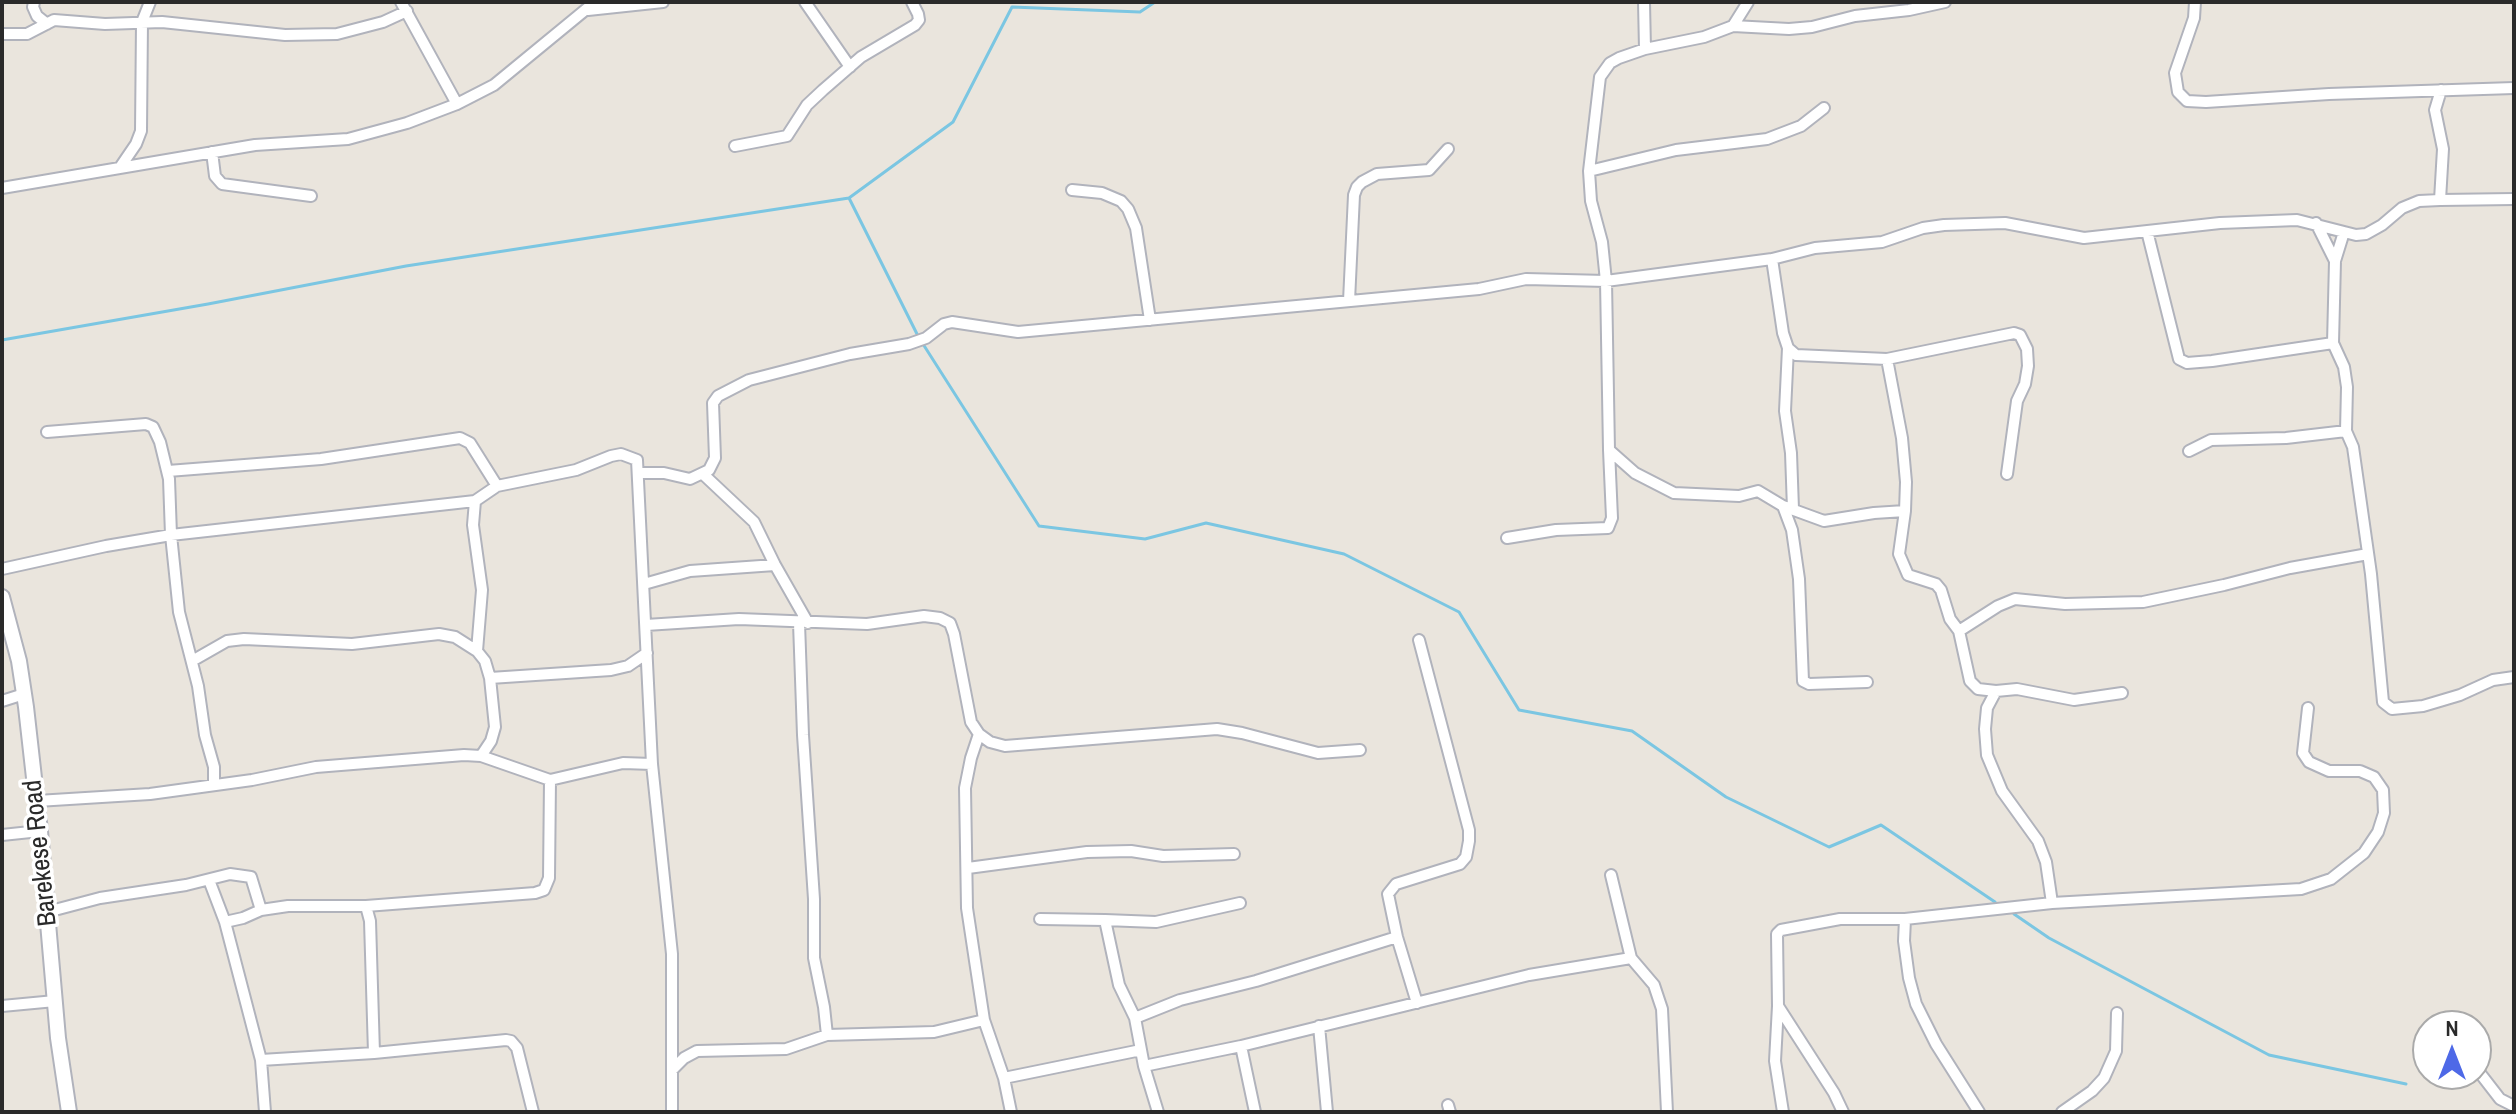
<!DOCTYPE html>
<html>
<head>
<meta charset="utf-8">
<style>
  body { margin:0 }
  #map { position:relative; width:2516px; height:1114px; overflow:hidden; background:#eae5dd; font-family:"Archivo Narrow",sans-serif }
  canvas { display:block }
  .frame { position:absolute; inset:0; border:4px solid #2a2a2a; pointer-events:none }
  .north { position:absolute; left:2412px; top:1010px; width:80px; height:80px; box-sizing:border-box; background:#fff; border:2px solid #aaa; border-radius:50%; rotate:0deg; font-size:22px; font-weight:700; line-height:32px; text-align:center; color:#2a2a2a }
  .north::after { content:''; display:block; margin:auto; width:28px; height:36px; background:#4e69e7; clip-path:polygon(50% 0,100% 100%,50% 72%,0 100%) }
</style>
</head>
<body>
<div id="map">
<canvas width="2516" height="1114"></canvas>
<div class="frame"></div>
<div class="north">N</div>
</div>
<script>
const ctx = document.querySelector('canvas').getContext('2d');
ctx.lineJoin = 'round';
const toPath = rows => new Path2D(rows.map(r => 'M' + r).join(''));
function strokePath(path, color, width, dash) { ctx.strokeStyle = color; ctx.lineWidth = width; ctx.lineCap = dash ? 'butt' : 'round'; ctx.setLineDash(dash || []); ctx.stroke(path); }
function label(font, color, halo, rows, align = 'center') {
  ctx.font = font + ' "Archivo Narrow",sans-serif'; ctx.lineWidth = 7; ctx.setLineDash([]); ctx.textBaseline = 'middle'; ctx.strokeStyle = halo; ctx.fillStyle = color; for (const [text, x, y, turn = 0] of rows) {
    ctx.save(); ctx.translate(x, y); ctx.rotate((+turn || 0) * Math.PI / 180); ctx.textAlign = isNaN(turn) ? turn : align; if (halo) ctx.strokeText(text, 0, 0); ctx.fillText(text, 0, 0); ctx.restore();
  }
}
const stream = toPath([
  [849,198,919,338],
  [2,340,208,304,406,266,849,198,953,122,1012,7,1140,12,1155,2],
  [923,344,1039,526,1145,539,1206,523,1344,554,1459,612,1519,710,1632,731,1726,797,1829,847,1881,825,1995,902],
  [2014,914,2049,938,2269,1055,2406,1084]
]);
const minor = toPath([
  [34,2,33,7,37,16,47,24],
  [401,2,457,104],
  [805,2,850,67],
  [1644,2,1645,49],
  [1748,2,1733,26,1704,37,1645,49,1619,58,1610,63,1600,77,1589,171,1591,201,1602,242,1606,281,1609,450,1635,473,1674,493,1739,496,1758,491,1783,506,1824,521,1874,513,1905,511],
  [2195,2,2194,18,2175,73,2178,92,2187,101,2206,102,2329,94,2514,88],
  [588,10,663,2],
  [1733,26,1789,29,1812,27,1855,16,1909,10,1945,2],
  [2,34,27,34,54,20,105,24,162,22,285,35,337,34,383,22,407,11],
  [735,146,787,136,807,105,823,90,861,57,915,25,919,20,918,14,912,2],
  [212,152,215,176,222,184,311,196],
  [121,166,136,144,141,131,142,22,150,2],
  [1589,171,1676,150,1767,139,1801,126,1824,108],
  [2,188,255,145,348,139,407,123,457,104,494,85,595,2],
  [1072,190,1102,193,1121,201,1128,209,1136,228,1150,320],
  [2440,200,2514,199],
  [2316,223,2335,261],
  [2147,231,2179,359,2187,363,2212,361,2333,343,2344,367,2347,387,2346,431,2286,438,2211,440,2189,451],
  [1772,259,1783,333,1788,348,1796,355,1887,359,2014,333,2020,335,2027,349,2028,366,2025,384,2017,401,2007,474],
  [1349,301,1354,195,1357,187,1362,182,1377,174,1429,170,1448,149],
  [2333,343,2335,261,2344,232],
  [1788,348,1785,411,1791,453,1793,509],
  [1887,359,1902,438,1906,482,1905,511,1899,554,1908,575,1936,584,1941,590,1950,619,1959,631,1970,681,1978,689,1996,691,2017,689,2074,700,2122,693],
  [2346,431,2353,447,2371,574,2383,702,2392,709,2423,706,2460,695,2493,680,2514,677],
  [47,432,146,424,153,427,160,442,169,479,171,535,179,612,198,686,205,735,214,767,214,785],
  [168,471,321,459,460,438,470,443,497,486],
  [639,473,664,473,690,479,709,470,715,458,713,403,718,396,749,380,850,354,909,344,926,338,944,324,952,322,1018,332,1479,289,1526,279,1606,281,1772,259,1815,248,1882,242,1923,228,1944,225,2005,223,2084,238,2220,223,2297,220,2356,235,2366,234,2382,225,2402,208,2419,201,2440,200,2443,149,2435,110,2441,90],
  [704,475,754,522,775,565,808,623],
  [475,501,473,525,482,590,477,651],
  [1783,506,1792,530,1799,579,1803,681,1809,684,1867,682],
  [1507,538,1556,530,1608,528,1612,518,1609,450],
  [2,569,106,546,171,535,475,501,497,486,576,470,611,456,621,454,637,460,652,764,672,954,672,1112],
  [644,584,690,571,775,565],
  [799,623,803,735,814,899,814,958,824,1007,827,1035],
  [646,625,739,619,867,624,924,616,940,618,950,623,954,634,971,722,979,734,990,742,1005,746,1217,729,1242,733,1318,753,1360,750],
  [1959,631,1998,606,2015,599,2065,604,2143,602,2224,585,2290,568,2368,554],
  [192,661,227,641,244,639,352,644,439,634,455,637,477,651,485,661,490,678,495,727,491,741,481,756],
  [490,678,611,670,628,666,647,653],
  [1996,691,1987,708,1985,729,1987,755,2002,791,2038,841,2046,862,2052,903],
  [2,701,24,694],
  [979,734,971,758,965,788,967,908,984,1020,1004,1078,1011,1112],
  [37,801,150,794,252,780,316,767,464,755,481,756,550,780,623,763,652,764],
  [2,835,40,831],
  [968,868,1087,852,1131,851,1163,856,1234,854],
  [209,880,225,922,261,1060,265,1112],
  [366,906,535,893,544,890,549,878,550,780],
  [47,912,100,898,186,885,230,874,251,877,261,910],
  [1040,919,1105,920],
  [225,922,243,918,261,910,288,906,366,906,370,921,374,1053],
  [1631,958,1654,985,1662,1009,1667,1112],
  [1417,1003,1397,937,1388,894,1396,884,1460,864,1466,857,1469,841,1469,830,1419,640],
  [2,1006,55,1001],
  [1778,1006,1834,1093,1843,1112],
  [1135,1018,1180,1000,1256,981,1397,937],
  [1319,1026,1327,1112],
  [1241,1046,1255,1112],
  [261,1060,374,1053,506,1040,511,1041,517,1048,533,1112],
  [1144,1066,1135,1018,1119,985,1105,920,1156,922,1240,903],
  [2476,1068,2500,1099,2514,1106],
  [672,1070,684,1058,697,1051,786,1049,827,1035,934,1032,984,1020],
  [1004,1078,1141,1050],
  [1448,1105,1450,1112],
  [1158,1112,1144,1066,1241,1046,1529,975,1631,958,1611,875],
  [1783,1112,1775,1061,1778,1006,1777,934,1781,930,1840,919,1905,919],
  [1979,1112,1936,1044,1916,1004,1909,978,1904,941,1905,919,2052,903,2301,889,2331,879,2364,853,2378,832,2384,813,2383,790,2374,777,2360,771,2329,771,2309,762,2303,753,2308,708],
  [2062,1112,2092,1091,2104,1078,2116,1051,2117,1013]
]);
const secondary = toPath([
  [2,597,19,661,26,707,40,831,58,1038,69,1112]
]);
const streetNames = [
  ["Barekese Road",41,853,-96]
];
strokePath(stream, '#7bc6e2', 3);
strokePath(minor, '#b1b3bc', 14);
strokePath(secondary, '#b1b3bc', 18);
strokePath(minor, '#fff', 10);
strokePath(secondary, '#fff', 14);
label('26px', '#2a2a2a', '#fff', streetNames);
</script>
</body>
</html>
